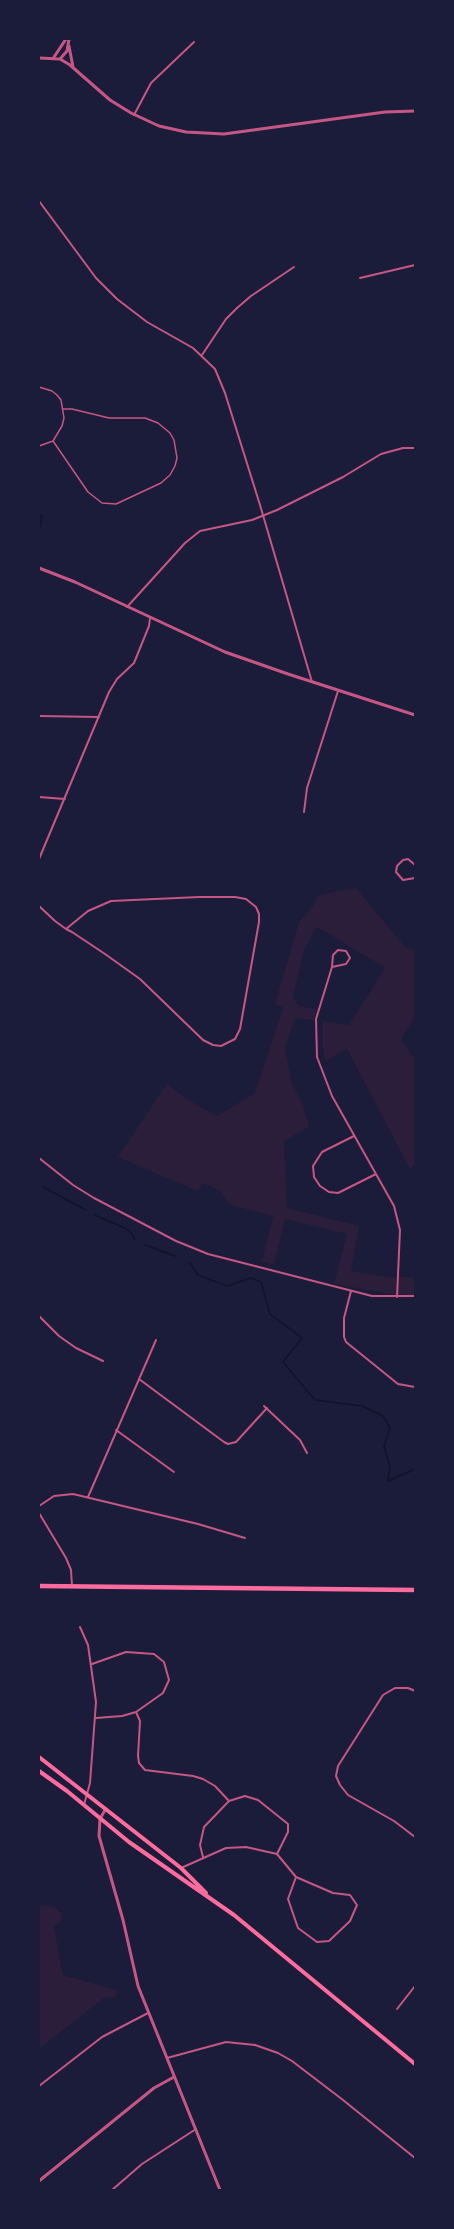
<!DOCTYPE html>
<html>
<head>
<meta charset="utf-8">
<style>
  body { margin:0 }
  #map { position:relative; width:454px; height:2229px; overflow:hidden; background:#1b1b3a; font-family:Figtree,sans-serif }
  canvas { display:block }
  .frame { position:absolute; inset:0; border:40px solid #1b1b3a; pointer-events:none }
</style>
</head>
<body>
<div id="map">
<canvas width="454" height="2229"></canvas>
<div class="frame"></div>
</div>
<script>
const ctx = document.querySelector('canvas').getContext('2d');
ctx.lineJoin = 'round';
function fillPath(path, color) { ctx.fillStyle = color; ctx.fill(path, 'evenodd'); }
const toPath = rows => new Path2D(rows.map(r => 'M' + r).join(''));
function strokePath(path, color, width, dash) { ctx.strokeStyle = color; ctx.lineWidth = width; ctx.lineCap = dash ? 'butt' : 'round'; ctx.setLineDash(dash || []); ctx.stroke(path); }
const green = toPath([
  [356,888,406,948,415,950,415,1016,401,1040,415,1059,415,1166,410,1169,347,1049,325,1061,323,1050,323,1021,349,1025,385,968,317,927,304,949,293,998,299,1006,316,1009,314,1020,295,1018,285,1048,292,1084,303,1104,309,1127,284,1141,287,1208,359,1226,351,1271,396,1278,396,1295,334,1284,347,1234,285,1219,274,1265,259,1261,263,1257,273,1216,230,1205,220,1191,203,1183,197,1191,118,1157,167,1084,189,1100,217,1116,255,1093,283,1008,275,1004,299,922,313,906,318,895],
  [398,1276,415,1278,415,1296,397,1297],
  [39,1904,55,1907,62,1915,61,1921,54,1927,63,1975,117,1990,116,1997,104,1998,39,2049]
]);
const stream = toPath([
  [39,515,42,516,39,531],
  [43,1187,86,1210],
  [94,1215,125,1228,132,1234,135,1240],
  [145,1245,175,1256],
  [190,1263,198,1275,227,1286,251,1278,261,1282,270,1314,302,1338,283,1362,315,1400,362,1406,383,1416,390,1428,384,1446,390,1466,388,1481,415,1469]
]);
const service = toPath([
  [39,387,52,391,57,395,61,400,64,418,62,426,53,441,39,446],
  [53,441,88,492,102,503,116,504,161,483,170,475,175,466,177,458,174,440,170,433,158,423,145,418,109,418,72,409,63,409]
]);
const minor = toPath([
  [134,115,151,83,194,42],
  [39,201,96,278,117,299,147,322,193,348,215,369,225,393,260,505,312,682],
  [360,278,415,265],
  [202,355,226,319,237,308,251,296,294,267],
  [127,607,185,543,200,531,252,520,277,510,343,477,381,454,403,448,415,448],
  [39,716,99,717],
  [39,797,65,799],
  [304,812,307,788,338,691],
  [39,859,109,692,117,679,134,663,149,626,150,618],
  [415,865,408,859,403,860,397,866,396,872,403,880,415,878],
  [39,906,55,921,66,929,72,932,105,954,140,979,203,1040,213,1045,221,1046,235,1039,240,1029,259,922,259,914,256,907,246,899,235,897,199,897,111,901,88,911,66,929],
  [332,967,346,964,350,958,346,951,338,950,333,955,332,967,316,1019,317,1057,332,1096,394,1206,400,1230,397,1297],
  [354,1136,322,1152,313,1166,314,1177,320,1186,329,1192,338,1193,376,1174],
  [39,1158,73,1185,94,1198,176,1241,208,1254,372,1296,415,1296],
  [351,1291,344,1318,344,1337,346,1342,398,1384,415,1387],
  [39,1316,59,1336,76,1348,103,1361],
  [139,1379,224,1442,228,1444,236,1442,267,1408],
  [264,1406,300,1440,307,1453],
  [116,1430,174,1472],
  [88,1497,156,1340],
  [39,1506,54,1496,73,1494,198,1524,245,1538],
  [39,1513,66,1558,71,1570,72,1586],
  [80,1627,88,1645,96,1702,90,1783,84,1805],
  [92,1664,126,1652,154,1654,164,1662,169,1680,163,1693,136,1712,122,1716,96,1718],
  [415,1691,408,1688,395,1688,383,1695,338,1766,336,1776,340,1785,348,1795,394,1821,415,1837],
  [136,1712,140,1721,138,1756,139,1763,145,1770,193,1776,203,1779,215,1786,229,1801],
  [203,1857,200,1845,204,1827,229,1801,245,1796,258,1800,288,1824,288,1832,277,1854],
  [181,1868,226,1848,246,1847,277,1854,296,1877],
  [296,1877,333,1893,350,1895,357,1905,350,1921,329,1941,317,1942,298,1928,288,1899,296,1877],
  [397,2009,415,1986],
  [167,2058,226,2042,255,2045,278,2053,292,2061,343,2100,415,2158],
  [39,2086,102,2037,148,2013],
  [112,2190,142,2164,196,2129]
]);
const tertiary = toPath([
  [69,46,73,67],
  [54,57,66,39],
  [39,58,60,59,70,65,110,100,131,113,159,126,186,132,224,134,385,112,415,111],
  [60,59,67,51,69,39],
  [39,568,75,582,225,652,288,674,415,715],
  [105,1810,100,1819,99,1836,123,1920,138,1986,220,2190],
  [39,2181,154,2088,174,2077]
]);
const primary = toPath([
  [39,1757,181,1868,206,1893],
  [39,1771,67,1791,129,1842,234,1915,415,2064]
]);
const trunk = toPath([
  [39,1586,415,1590]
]);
fillPath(green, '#2a1e3b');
strokePath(stream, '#12122b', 1.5);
strokePath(service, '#c65784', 1.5);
strokePath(minor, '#c65784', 2);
strokePath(tertiary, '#c65784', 3);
strokePath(primary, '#ff6b9d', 4);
strokePath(trunk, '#ff6b9d', 4.5);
</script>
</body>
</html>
